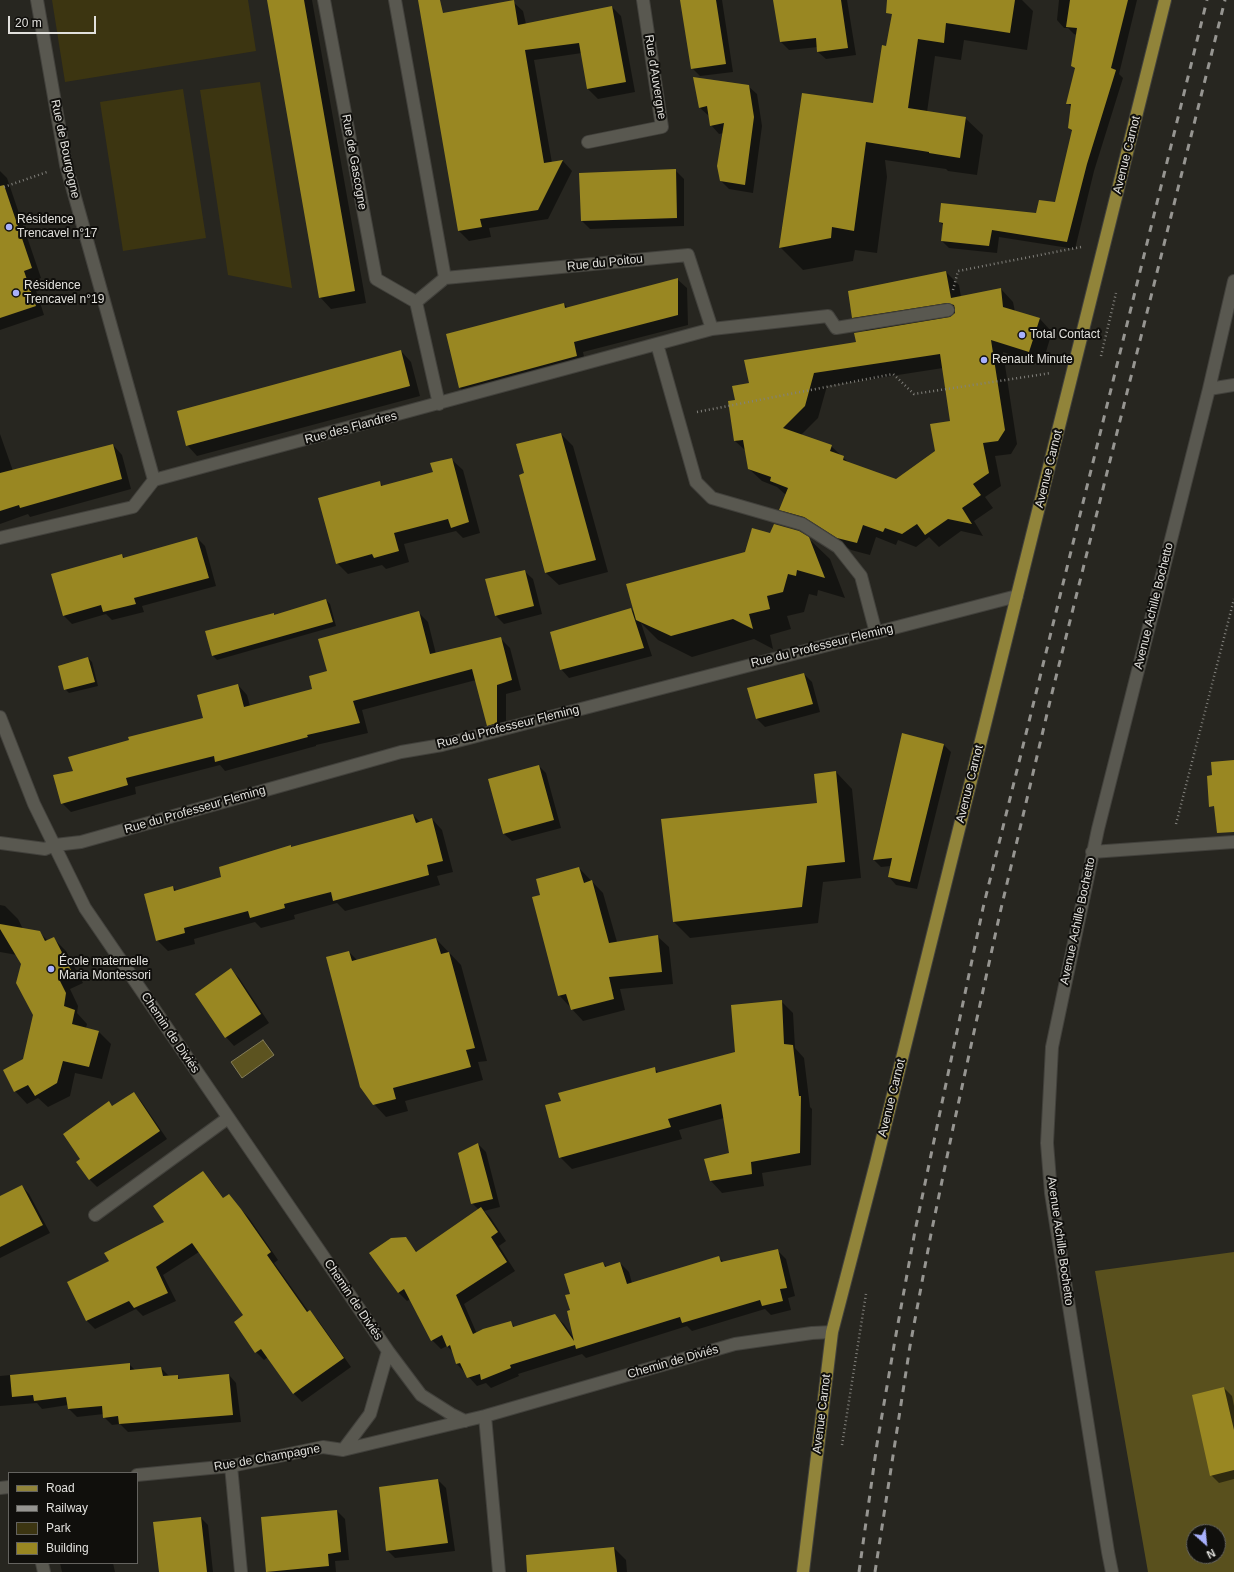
<!DOCTYPE html>
<html>
<head>
<meta charset="utf-8">
<style>
  body { margin:0 }
  #map { position:relative; width:1234px; height:1572px; overflow:hidden; background:#272620; font-family:Helvetica,sans-serif }
  canvas { display:block }
  .legend { position:absolute; left:8px; top:1472px; width:130px; height:92px; box-sizing:border-box; background:#100f0c; border:1px solid #64635f; margin:0; padding:5px 7px; list-style:none; font-size:12px; color:#e1e0dc }
  .legend li { display:flex; align-items:center; gap:8px; height:20px }
  .legend b { width:20px; border:1px solid #64635f }
  .north { position:absolute; left:1186px; top:1524px; width:40px; height:40px; box-sizing:border-box; background:#100f0c; border:1px solid #64635f; border-radius:50%; rotate:153deg; font-size:11px; font-weight:700; line-height:16px; text-align:center; color:#e1e0dc }
  .north::after { content:''; display:block; margin:auto; width:14px; height:18px; background:#a8b0fc; clip-path:polygon(50% 0,100% 100%,50% 72%,0 100%) }
  .scale { position:absolute; left:8px; top:16px; width:88px; height:18px; box-sizing:border-box; border:2px solid #e1e0dc; border-top:0; padding-left:5px; font-size:12px; line-height:14px; white-space:nowrap; color:#e1e0dc; -webkit-text-stroke:3px #100f0c; paint-order:stroke }
</style>
</head>
<body>
<div id="map">
<canvas width="1234" height="1572"></canvas>
<ul class="legend">
<li><b style="height:5px;background:#91843a"></b>Road</li>
<li><b style="height:5px;background:#969591"></b>Railway</li>
<li><b style="height:11px;background:#3c3511"></b>Park</li>
<li><b style="height:11px;background:#998722"></b>Building</li>
</ul>
<div class="north">N</div>
<div class="scale">20 m</div>
</div>
<script>
const ctx = document.querySelector('canvas').getContext('2d');
ctx.lineJoin = 'round';
function fillPath(path, color) { ctx.fillStyle = color; ctx.fill(path, 'evenodd'); }
const toPath = rows => new Path2D(rows.map(r => 'M' + r).join(''));
function strokePath(path, color, width, dash) { ctx.strokeStyle = color; ctx.lineWidth = width; ctx.lineCap = dash ? 'butt' : 'round'; ctx.setLineDash(dash || []); ctx.stroke(path); }
function label(font, color, halo, rows, align = 'center') {
  ctx.font = font + ' Helvetica,sans-serif'; ctx.lineWidth = 4; ctx.setLineDash([]); ctx.textBaseline = 'middle'; ctx.strokeStyle = halo; ctx.fillStyle = color; for (const [text, x, y, turn = 0] of rows) {
    ctx.save(); ctx.translate(x, y); ctx.rotate((+turn || 0) * Math.PI / 180); ctx.textAlign = isNaN(turn) ? turn : align; if (halo) ctx.strokeText(text, 0, 0); ctx.fillText(text, 0, 0); ctx.restore();
  }
}
const green = toPath([
  [52,0,248,0,256,51,65,82],
  [260,82,292,288,228,275,200,90],
  [183,89,206,238,123,251,100,102]
]);
const forest = toPath([
  [1234,1252,1234,1572,1148,1572,1095,1271],
  [1194,1532,1218,1532,1218,1556,1194,1556]
]);
const water = toPath([
  [263,1040,274,1055,242,1078,231,1062,263,1040]
]);
const shadow = toPath([
  [268,0,312,0,366,303,331,309,320,297],
  [682,0,722,0,733,72,700,76,692,68],
  [775,0,847,0,856,55,826,59,818,52,818,47,789,50,781,42],
  [893,0,1022,0,1033,11,1027,50,964,40,961,60,935,56,927,112,965,118,983,135,977,175,948,171,946,169,885,160,887,177,877,253,855,250,853,261,803,270,780,247,872,117,887,47,895,2],
  [1059,0,1137,0,1119,74,1123,78,1094,171,1075,249,999,237,997,253,949,248,942,241,944,226,940,222,1037,214,1056,203,1073,132,1069,128,1071,107,1068,103,1076,70,1072,66,1077,35,1074,34,1068,28,1064,28,1057,20],
  [513,2,523,11,526,24,612,7,621,16,635,92,598,99,588,89,582,53,534,60,552,163,563,161,572,171,548,219,489,228,491,237,469,241,459,231],
  [748,86,757,94,762,126,753,193,729,189,721,181,724,133,719,134,711,125,709,116,700,108],
  [675,170,684,179,684,226,590,229,582,221],
  [0,171,7,178,41,278,33,281,44,315,0,330],
  [946,272,959,285,961,297,1001,289,1013,302,1015,312,1040,319,1052,332,1042,365,1003,352,1017,444,1011,454,995,456,1001,486,985,497,993,508,974,521,983,536,961,531,939,547,929,537,916,547,898,540,896,545,876,537,870,555,851,550,818,529,793,522,781,509,786,495,777,487,762,481,748,468,746,451,735,441,737,401,750,384,857,343,867,332,853,317,849,292],
  [943,368,951,422,936,452,896,480,849,463,831,446,801,435,818,418,827,386],
  [677,279,687,288,688,325,583,352,586,366,469,398,460,388,447,335,564,304,568,308],
  [401,351,411,362,420,396,197,456,187,445],
  [0,434,13,471,113,445,122,455,131,489,30,517,28,514,0,524],
  [561,434,573,446,608,572,559,585,546,573,526,474],
  [451,459,463,470,480,533,463,538,456,531,404,544,409,562,386,569,382,565,348,574,337,563,379,482,383,486,434,473],
  [771,534,808,538,830,559,845,598,818,590,817,596,809,594,804,612,787,616,791,629,770,635,773,649,754,639,692,657,658,640,641,623,652,656,569,678,561,669,631,609,635,613,746,553],
  [197,538,205,546,216,586,142,606,144,612,112,620,106,614,72,624,64,616,52,575,122,555,125,558],
  [524,571,533,579,542,614,504,624,496,616],
  [326,600,330,604,336,626,217,660,213,656,207,631,273,614,275,616],
  [419,613,428,622,436,654,500,638,510,648,521,690,506,694,506,732,497,734,488,725,476,680,362,710,368,733,316,745,316,746,225,771,220,765,135,787,136,794,71,812,62,803,74,771,204,718,238,685,247,695,250,706,314,690,328,671],
  [88,658,92,662,98,686,69,693,65,689],
  [804,674,812,682,820,712,765,727,757,719,748,689],
  [944,745,951,752,917,889,896,885,889,877,891,866,881,867,874,860],
  [539,766,546,773,561,828,512,841,504,834,489,780],
  [836,772,852,789,861,878,823,882,818,923,690,938,674,922,662,820,818,804],
  [413,815,420,822,432,819,442,830,453,872,437,876,440,885,345,911,337,903,294,915,295,919,261,928,255,922,194,939,195,944,168,951,157,940,173,887,177,891,223,877,291,846,292,848],
  [579,868,603,893,617,942,657,936,669,947,673,984,620,989,625,1010,583,1021,559,995,542,895],
  [0,905,5,906,18,919,23,929,39,932,48,941,54,939,66,951,83,983,70,989,78,1006,77,1013,87,1024,86,1028,99,1032,111,1044,102,1079,75,1073,70,1096,48,1107,38,1098,27,1104,15,1091,24,1060,34,1015,22,964,17,955,0,952],
  [436,939,461,965,487,1061,478,1062,483,1080,405,1101,408,1111,386,1117,374,1104,349,952,358,961],
  [231,970,239,978,269,1023,234,1046,226,1037],
  [781,1001,793,1013,795,1048,804,1058,810,1107,812,1109,811,1165,762,1173,764,1186,722,1193,711,1181,730,1154,724,1118,679,1130,682,1139,572,1169,560,1157,562,1102,654,1068,659,1073,736,1053],
  [134,1093,141,1101,167,1139,97,1187,89,1179,82,1159,109,1103,113,1107],
  [478,1144,486,1152,500,1207,484,1211,490,1217,506,1241,499,1246,515,1271,464,1304,477,1334,510,1322,515,1327,555,1316,564,1324,575,1340,571,1311,571,1295,603,1263,607,1267,620,1263,629,1272,632,1283,718,1257,724,1262,777,1250,786,1259,795,1296,788,1298,791,1310,771,1315,765,1309,692,1331,687,1326,586,1358,582,1354,518,1374,519,1376,491,1388,486,1383,477,1386,456,1363,453,1352,447,1346,441,1349,432,1340,411,1299,407,1301,398,1292,405,1238,417,1252,479,1210,472,1203,459,1154],
  [203,1173,211,1181,224,1199,229,1196,249,1218,278,1260,274,1263,309,1312,310,1312,318,1320,351,1367,302,1402,294,1394,268,1357,264,1360,256,1352,244,1315,199,1252,163,1275,176,1301,143,1316,136,1309,95,1329,87,1321,68,1283,110,1261,166,1222],
  [22,1186,29,1194,50,1233,0,1258,0,1197],
  [129,1364,136,1371,161,1368,169,1376,177,1376,181,1380,229,1375,236,1383,241,1422,128,1432,120,1424,112,1425,104,1417,104,1414,77,1417,69,1409,68,1405,42,1409,37,1403,0,1406,0,1376],
  [1224,1388,1232,1396,1234,1406,1234,1479,1219,1483,1211,1475],
  [438,1480,446,1488,455,1551,395,1558,387,1550],
  [337,1511,345,1519,349,1560,335,1561,336,1572,268,1572,262,1517],
  [201,1518,208,1525,213,1572,160,1572],
  [614,1548,626,1560,627,1572,547,1572],
  [60,1563,113,1563,115,1572,62,1572]
]);
const building = toPath([
  [267,0,304,0,355,291,319,298],
  [418,0,440,0,443,13,514,0,518,25,612,6,626,82,587,89,579,43,525,50,544,163,563,160,538,210,480,219,482,227,458,231],
  [680,0,716,0,726,64,691,69],
  [773,0,841,0,848,48,817,52,816,38,780,42],
  [887,0,1015,0,1010,33,946,23,944,43,918,39,908,108,966,117,960,158,929,153,929,152,866,142,854,231,832,227,831,238,779,248,802,93,873,103,882,45,886,46,892,14,886,13],
  [1070,0,1128,0,1111,68,1116,70,1087,164,1067,242,992,230,989,246,941,241,943,223,939,222,941,203,1036,213,1039,200,1055,202,1072,130,1068,128,1071,104,1066,104,1075,68,1071,66,1077,28,1066,27],
  [693,77,749,85,754,117,745,185,720,181,717,166,724,123,710,126,707,106,699,108],
  [676,169,677,218,581,221,579,173],
  [4,185,32,268,24,271,36,306,0,318,0,186],
  [946,271,951,298,1001,288,1003,307,1040,318,1029,352,991,340,1005,430,998,441,983,443,989,473,973,484,981,495,962,508,972,524,948,519,925,535,917,524,902,534,885,528,883,532,863,525,857,543,837,538,804,517,779,510,788,488,770,481,771,477,748,469,743,440,734,441,728,401,735,400,732,386,749,383,744,360,856,342,854,333,950,317,955,313,955,309,954,305,947,303,852,318,848,291],
  [940,354,950,421,930,424,935,451,896,479,843,460,844,456,830,451,832,445,783,428,805,406,814,373],
  [678,278,678,315,574,342,577,356,459,388,446,334,564,303,565,308],
  [401,350,410,386,186,446,177,411],
  [561,433,596,560,545,573,519,475,524,473,516,444],
  [113,444,122,479,20,508,19,505,0,511,0,473],
  [452,458,469,522,451,528,448,519,394,533,399,551,374,558,372,554,336,564,318,498,380,481,381,486,433,472,430,463],
  [774,524,799,531,809,537,825,578,797,570,796,576,788,574,783,592,767,596,770,609,749,614,753,629,733,619,671,636,636,620,626,584,745,552,752,528,770,533],
  [197,537,209,578,134,598,136,604,103,612,101,605,63,616,51,574,122,554,123,558],
  [525,570,534,606,495,616,485,579],
  [326,599,333,622,212,656,205,631,274,613,274,615],
  [631,608,644,648,560,670,550,632],
  [419,611,430,654,501,637,512,680,497,685,497,723,487,726,472,669,353,701,360,723,307,735,308,737,215,762,214,756,126,778,128,785,61,804,53,775,73,771,68,757,129,740,128,737,203,718,197,695,238,684,244,707,312,689,309,676,327,671,318,639],
  [88,657,95,682,64,690,58,666],
  [804,673,813,704,756,719,747,688],
  [902,733,944,744,910,882,888,877,892,858,873,860],
  [1234,760,1234,832,1217,833,1214,806,1209,807,1207,776,1212,775,1211,762],
  [539,765,554,820,503,834,488,779],
  [836,771,845,862,807,866,802,907,673,922,661,819,817,803,814,774],
  [413,814,416,823,432,818,443,861,427,865,429,875,333,901,331,892,284,904,285,908,250,918,248,911,184,928,185,933,156,941,144,894,173,886,174,891,221,877,219,867,291,845,291,847],
  [579,867,584,883,592,880,609,943,658,935,662,972,609,977,614,999,571,1010,566,994,558,996,532,897,540,895,536,879],
  [0,924,40,931,45,941,54,937,71,970,58,977,66,993,64,1006,75,1010,72,1024,99,1031,89,1067,63,1061,57,1083,35,1096,28,1085,14,1092,3,1070,23,1059,33,1015,16,983,21,964,0,929],
  [436,938,441,954,449,952,475,1048,466,1050,471,1067,393,1088,396,1099,373,1105,360,1087,326,957,349,951,352,961],
  [231,968,261,1014,225,1038,195,994],
  [782,1000,784,1044,793,1045,799,1096,801,1096,800,1153,751,1162,752,1174,710,1181,704,1159,729,1153,721,1104,668,1119,671,1127,559,1158,545,1105,561,1101,558,1093,655,1067,656,1073,735,1052,731,1005],
  [134,1092,160,1131,89,1180,76,1162,80,1159,63,1134,109,1101,112,1106],
  [478,1143,493,1199,471,1204,458,1153],
  [203,1171,223,1198,229,1194,241,1209,271,1252,267,1255,307,1312,310,1310,344,1358,293,1394,261,1349,255,1353,234,1322,243,1315,192,1243,156,1267,168,1293,134,1308,129,1301,86,1321,67,1282,109,1261,104,1253,164,1222,153,1206],
  [22,1185,43,1225,0,1247,0,1196],
  [481,1207,498,1232,491,1237,507,1262,456,1295,473,1334,483,1329,511,1321,513,1327,555,1314,574,1341,567,1311,570,1310,565,1295,570,1294,564,1274,603,1262,605,1267,620,1262,627,1284,719,1256,721,1262,778,1249,787,1288,780,1289,783,1301,762,1306,760,1300,682,1323,680,1317,576,1349,575,1345,510,1365,511,1368,481,1380,480,1374,467,1378,460,1363,456,1364,450,1345,447,1347,442,1335,431,1341,404,1289,398,1293,369,1253,391,1238,406,1237,416,1252],
  [130,1363,130,1370,161,1367,163,1376,178,1375,178,1379,229,1374,233,1415,119,1424,118,1416,103,1418,102,1406,68,1409,66,1397,34,1401,33,1395,12,1397,10,1375],
  [1224,1387,1234,1430,1234,1470,1210,1476,1192,1395],
  [438,1479,448,1543,386,1551,379,1487],
  [337,1510,341,1552,328,1554,329,1566,266,1572,261,1517],
  [201,1517,207,1572,159,1572,153,1522],
  [614,1547,617,1572,527,1572,526,1555]
]);
const path = toPath([
  [4,187,47,172],
  [953,290,958,271,1081,247],
  [1101,356,1116,293],
  [697,412,893,374,914,394,1051,373],
  [1176,824,1234,599],
  [842,1445,866,1294]
]);
const minor = toPath([
  [37,0,66,165,154,480],
  [324,0,376,279,416,302,445,278,395,0],
  [588,142,662,127,643,0],
  [445,278,688,255,712,329],
  [416,302,439,404],
  [657,344,696,482,712,498,802,524,838,547,861,576,876,633],
  [1209,389,1234,385],
  [0,538,133,507,154,480,712,329,828,316,836,328,948,310],
  [0,717,34,804,85,908,388,1351,421,1395,451,1414,465,1421],
  [0,843,45,849,55,845,81,842,401,752,442,745,1017,596],
  [1092,852,1234,842],
  [95,1215,228,1118],
  [485,1416,499,1572],
  [343,1450,370,1414,388,1351],
  [231,1466,241,1572],
  [137,1475,231,1466,323,1447,343,1450,485,1416,735,1344,812,1333,832,1332],
  [0,1488,9,1487],
  [42,1563,44,1572],
  [1112,1572,1108,1552,1051,1193,1047,1143,1052,1047,1098,829,1209,389,1234,281]
]);
const major = toPath([
  [803,1572,832,1332,876,1163,1165,0]
]);
const rail = toPath([
  [859,1572,877,1444,895,1340,915,1231,983,908,1207,0],
  [875,1572,910,1346,931,1234,953,1128,1000,913,1051,697,1225,0]
]);
const markers = [
  [9,227,4,"#a8b0fc"],
  [16,293,4,"#a8b0fc"],
  [1022,335,4,"#a8b0fc"],
  [984,360,4,"#a8b0fc"],
  [51,969,4,"#a8b0fc"]
];
const streetNames = [
  ["Rue d'Auvergne",655,77,81],
  ["Rue de Bourgogne",65,149,78],
  ["Avenue Carnot",1127,155,-76],
  ["Rue de Gascogne",354,162,80],
  ["Rue du Poitou",605,263,-6],
  ["Rue des Flandres",351,428,-15],
  ["Avenue Carnot",1049,469,-76],
  ["Avenue Achille Bochetto",1154,606,-76],
  ["Rue du Professeur Fleming",822,646,-14],
  ["Rue du Professeur Fleming",508,727,-14],
  ["Avenue Carnot",970,784,-76],
  ["Rue du Professeur Fleming",195,810,-16],
  ["Avenue Achille Bochetto",1078,921,-78],
  ["Chemin de Diviés",170,1033,56],
  ["Avenue Carnot",892,1098,-76],
  ["Avenue Achille Bochetto",1060,1241,82],
  ["Chemin de Diviés",353,1300,56],
  ["Chemin de Diviés",673,1362,-16],
  ["Avenue Carnot",822,1414,-83],
  ["Rue de Champagne",267,1458,-10]
];
const poiNames = [
  ["Résidence",17,220],
  ["Trencavel n°17",17,234],
  ["Résidence",24,286],
  ["Trencavel n°19",24,300],
  ["Total Contact",1030,335],
  ["Renault Minute",992,360],
  ["École maternelle",59,962],
  ["Maria Montessori",59,976]
];
fillPath(green, '#3c3511');
fillPath(forest, '#59501d');
fillPath(water, '#5c5320');
strokePath(water, '#847d58', 1);
fillPath(shadow, '#0007');
fillPath(building, '#998722');
strokePath(minor, '#42413c', 14);
strokePath(major, '#42413c', 14);
strokePath(path, '#82817c', 2.5, [1, 3]);
strokePath(minor, '#595850', 12);
strokePath(major, '#91843a', 12);
strokePath(rail, '#969591', 3, [7, 7]);
for (const [x, y, r, color] of markers) { const dot = new Path2D(); dot.arc(x, y, r, 0, 2 * Math.PI); ctx.fillStyle = color; ctx.fill(dot); strokePath(dot, '#100f0c', 1.5); }
label('12px', '#e1e0dc', '#100f0c', streetNames);
label('12px', '#e1e0dc', '#100f0c', poiNames, 'left');
</script>
</body>
</html>
